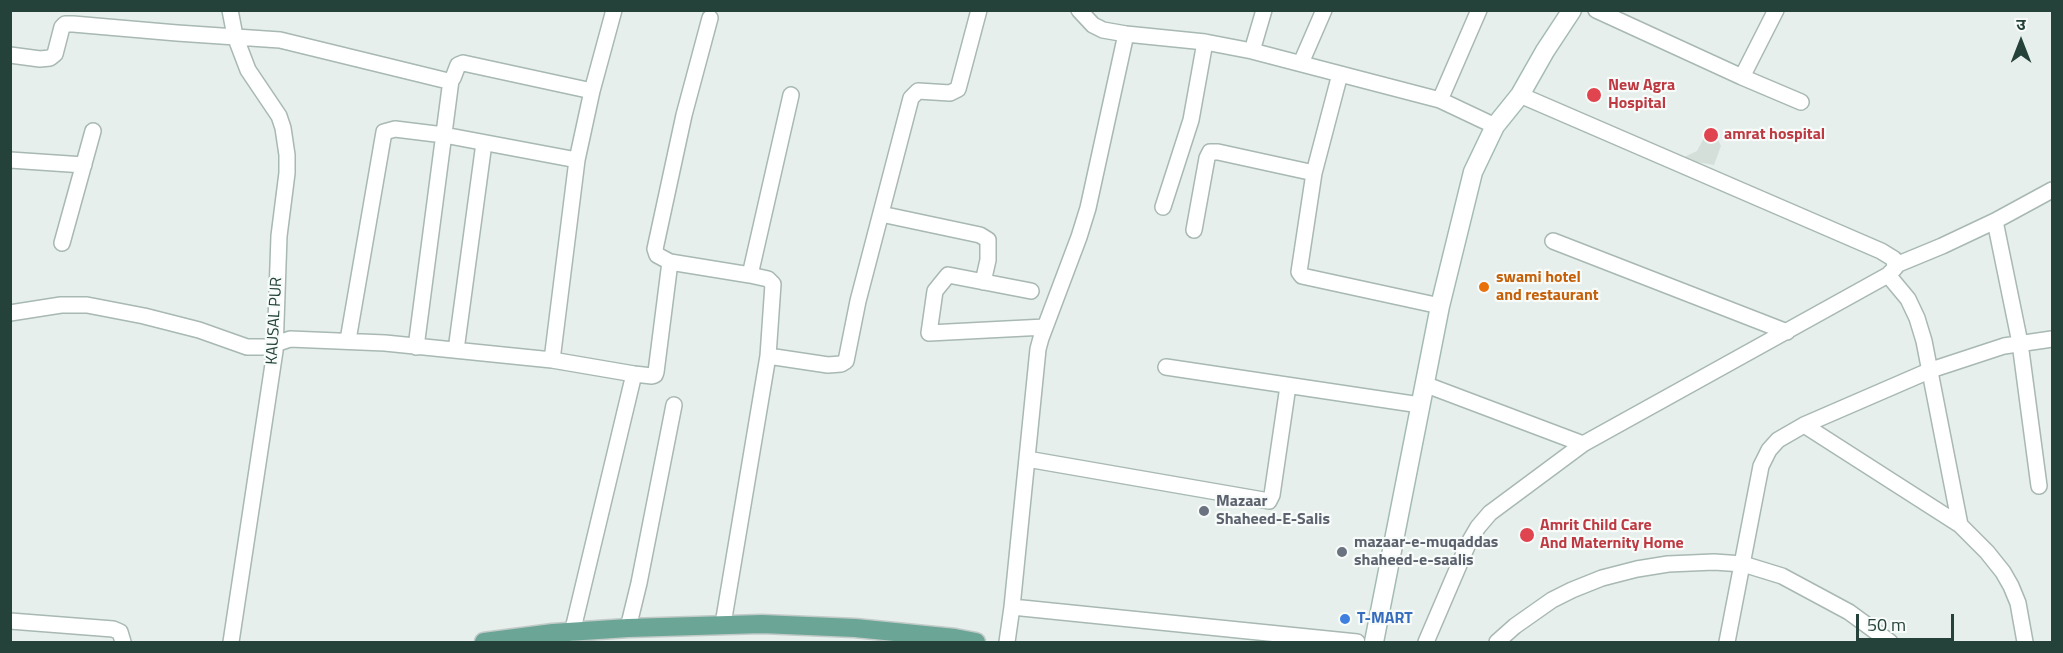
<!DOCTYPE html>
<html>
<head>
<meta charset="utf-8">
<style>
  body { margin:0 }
  #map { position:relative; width:2063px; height:653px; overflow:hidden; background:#e6efeb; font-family:"Titillium Web","Noto Sans Devanagari",sans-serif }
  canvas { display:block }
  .frame { position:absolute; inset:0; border:12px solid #24423a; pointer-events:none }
  .north { position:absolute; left:1991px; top:12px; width:60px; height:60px; -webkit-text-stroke:4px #f7fbf9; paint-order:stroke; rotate:0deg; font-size:16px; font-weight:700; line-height:24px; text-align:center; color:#24423a }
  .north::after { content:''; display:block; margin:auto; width:21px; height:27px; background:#24423a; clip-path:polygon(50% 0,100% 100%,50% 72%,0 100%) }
  .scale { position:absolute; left:1856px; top:614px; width:98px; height:27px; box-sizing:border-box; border:3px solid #24423a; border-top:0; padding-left:8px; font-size:18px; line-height:21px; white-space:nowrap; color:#24423a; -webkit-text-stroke:4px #f7fbf9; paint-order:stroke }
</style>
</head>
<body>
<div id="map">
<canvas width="2063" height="653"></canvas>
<div class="frame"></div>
<div class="north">उ</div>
<div class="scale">50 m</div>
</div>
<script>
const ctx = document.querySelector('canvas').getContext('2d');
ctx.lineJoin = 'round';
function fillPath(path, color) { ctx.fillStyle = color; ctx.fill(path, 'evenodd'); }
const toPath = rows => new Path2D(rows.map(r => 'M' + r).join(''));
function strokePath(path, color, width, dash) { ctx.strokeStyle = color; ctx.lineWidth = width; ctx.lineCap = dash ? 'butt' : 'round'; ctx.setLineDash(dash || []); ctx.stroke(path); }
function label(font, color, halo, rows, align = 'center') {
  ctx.font = font + ' "Titillium Web",sans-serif'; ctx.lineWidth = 4.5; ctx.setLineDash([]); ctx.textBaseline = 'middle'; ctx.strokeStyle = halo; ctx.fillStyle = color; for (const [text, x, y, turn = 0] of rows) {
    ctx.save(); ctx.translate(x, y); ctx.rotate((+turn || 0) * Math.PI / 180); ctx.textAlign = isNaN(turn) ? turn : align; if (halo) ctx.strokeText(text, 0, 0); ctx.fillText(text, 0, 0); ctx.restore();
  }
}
const built = toPath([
  [1711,125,1721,146,1714,165,1680,159,1697,151]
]);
const street = toPath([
  [230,10,235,36,248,70,279,116,283,128,287,155,287,173,279,236,275,351,231,642],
  [1079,10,1093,25,1103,30,1126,34,1205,42,1252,51,1440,100,1495,126],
  [1596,10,1742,77,1801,102],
  [710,18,684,115,655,249,657,255,670,262,750,275,768,279,773,284,768,356,723,624],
  [1252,51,1264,10],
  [10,55,40,59,50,58,55,54,62,27,65,24,73,24,177,33,280,40,448,81,453,78,458,65,463,63,592,91],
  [1301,63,1324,10],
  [1340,74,1314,173,1299,272,1302,276,1440,306],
  [1742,77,1776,10],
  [1440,100,1479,10],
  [10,160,84,165],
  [1163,207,1191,120,1205,42],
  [881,214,980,235,988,240,988,260,983,282],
  [1995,221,2020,343,2039,486],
  [1194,230,1207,158,1210,152,1218,152,1314,173],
  [1553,241,1787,332],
  [62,243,93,131],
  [1896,265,1942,246,1995,221,2052,190],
  [750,275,791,95],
  [1888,275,1908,299,1917,318,1924,341,1960,525],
  [1031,291,948,275,935,291,929,333,1045,327],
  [10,313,61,305,87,305,144,316,199,330,247,347,267,347,290,339,385,343,552,360,634,374,652,376,655,375,656,372,670,262],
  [348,340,384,132,395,129,444,135,577,160],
  [416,347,451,80],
  [456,350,484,143],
  [768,356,828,365,841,364,846,361,858,301,911,98,918,91,950,93,958,89,979,10],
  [552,360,577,160,592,91,614,10],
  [1166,367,1420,405],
  [1424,384,1583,444],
  [1804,425,1960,525,1987,552,2003,572,2011,586,2018,603,2025,642],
  [1027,459,1269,501,1272,495,1288,386],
  [1012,607,1357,642],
  [10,621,113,629,120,632,123,642],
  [628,628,639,583,674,405],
  [572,633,634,374],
  [1007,642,1012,607,1038,349,1041,338,1079,237,1088,208,1126,34],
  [1426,642,1468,544,1478,527,1490,513,1583,444,1888,275,1895,268,1894,259,1881,251,1520,95],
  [1497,642,1515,626,1552,600,1572,590,1602,578,1637,569,1668,564,1714,562,1743,564,1782,576,1849,612,1890,642],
  [1727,642,1761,466,1769,450,1778,440,1804,425,1931,370,2004,346,2052,339]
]);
const secondary = toPath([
  [1374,642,1440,306,1473,172,1495,126,1520,95,1545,51,1572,10]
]);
const primary = toPath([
  [484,642,553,633,628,628,762,624,855,628,955,638,976,642]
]);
const markers = [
  [1594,95,8,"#e0444e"],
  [1711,135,8,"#e0444e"],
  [1484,287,6,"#e8710a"],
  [1204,511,6,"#6b7280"],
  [1527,535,8,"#e0444e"],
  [1342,552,6,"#6b7280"],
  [1345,619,6,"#3f7fe0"]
];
const healthNames = [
  ["New Agra",1608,86],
  ["Hospital",1608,104],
  ["amrat hospital",1724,135],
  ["Amrit Child Care",1540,526],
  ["And Maternity Home",1540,544]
];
const foodNames = [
  ["swami hotel",1496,278],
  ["and restaurant",1496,296]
];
const streetNames = [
  ["KAUSAL PUR",275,321,-87]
];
const worshipNames = [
  ["Mazaar",1216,502],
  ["Shaheed-E-Salis",1216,520],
  ["mazaar-e-muqaddas",1354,543],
  ["shaheed-e-saalis",1354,561]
];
const shopNames = [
  ["T-MART",1357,619]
];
fillPath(built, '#d4dfda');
strokePath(street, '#a8b8b2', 18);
strokePath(secondary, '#a4bbb3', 21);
strokePath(primary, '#c2cac8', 21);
strokePath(street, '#fff', 15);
strokePath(secondary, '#fff', 18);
strokePath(primary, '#6aa596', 18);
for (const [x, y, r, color] of markers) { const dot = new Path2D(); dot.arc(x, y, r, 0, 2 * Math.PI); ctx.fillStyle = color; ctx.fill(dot); strokePath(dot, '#f7fbf9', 2); }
label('bold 16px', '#be3a42', '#f7fbf9', healthNames, 'left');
label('bold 16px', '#c56008', '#f7fbf9', foodNames, 'left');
label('16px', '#24423a', '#f7fbf9', streetNames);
label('bold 16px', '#5b616d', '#f7fbf9', worshipNames, 'left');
label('bold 16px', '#366cbe', '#f7fbf9', shopNames, 'left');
</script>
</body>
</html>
